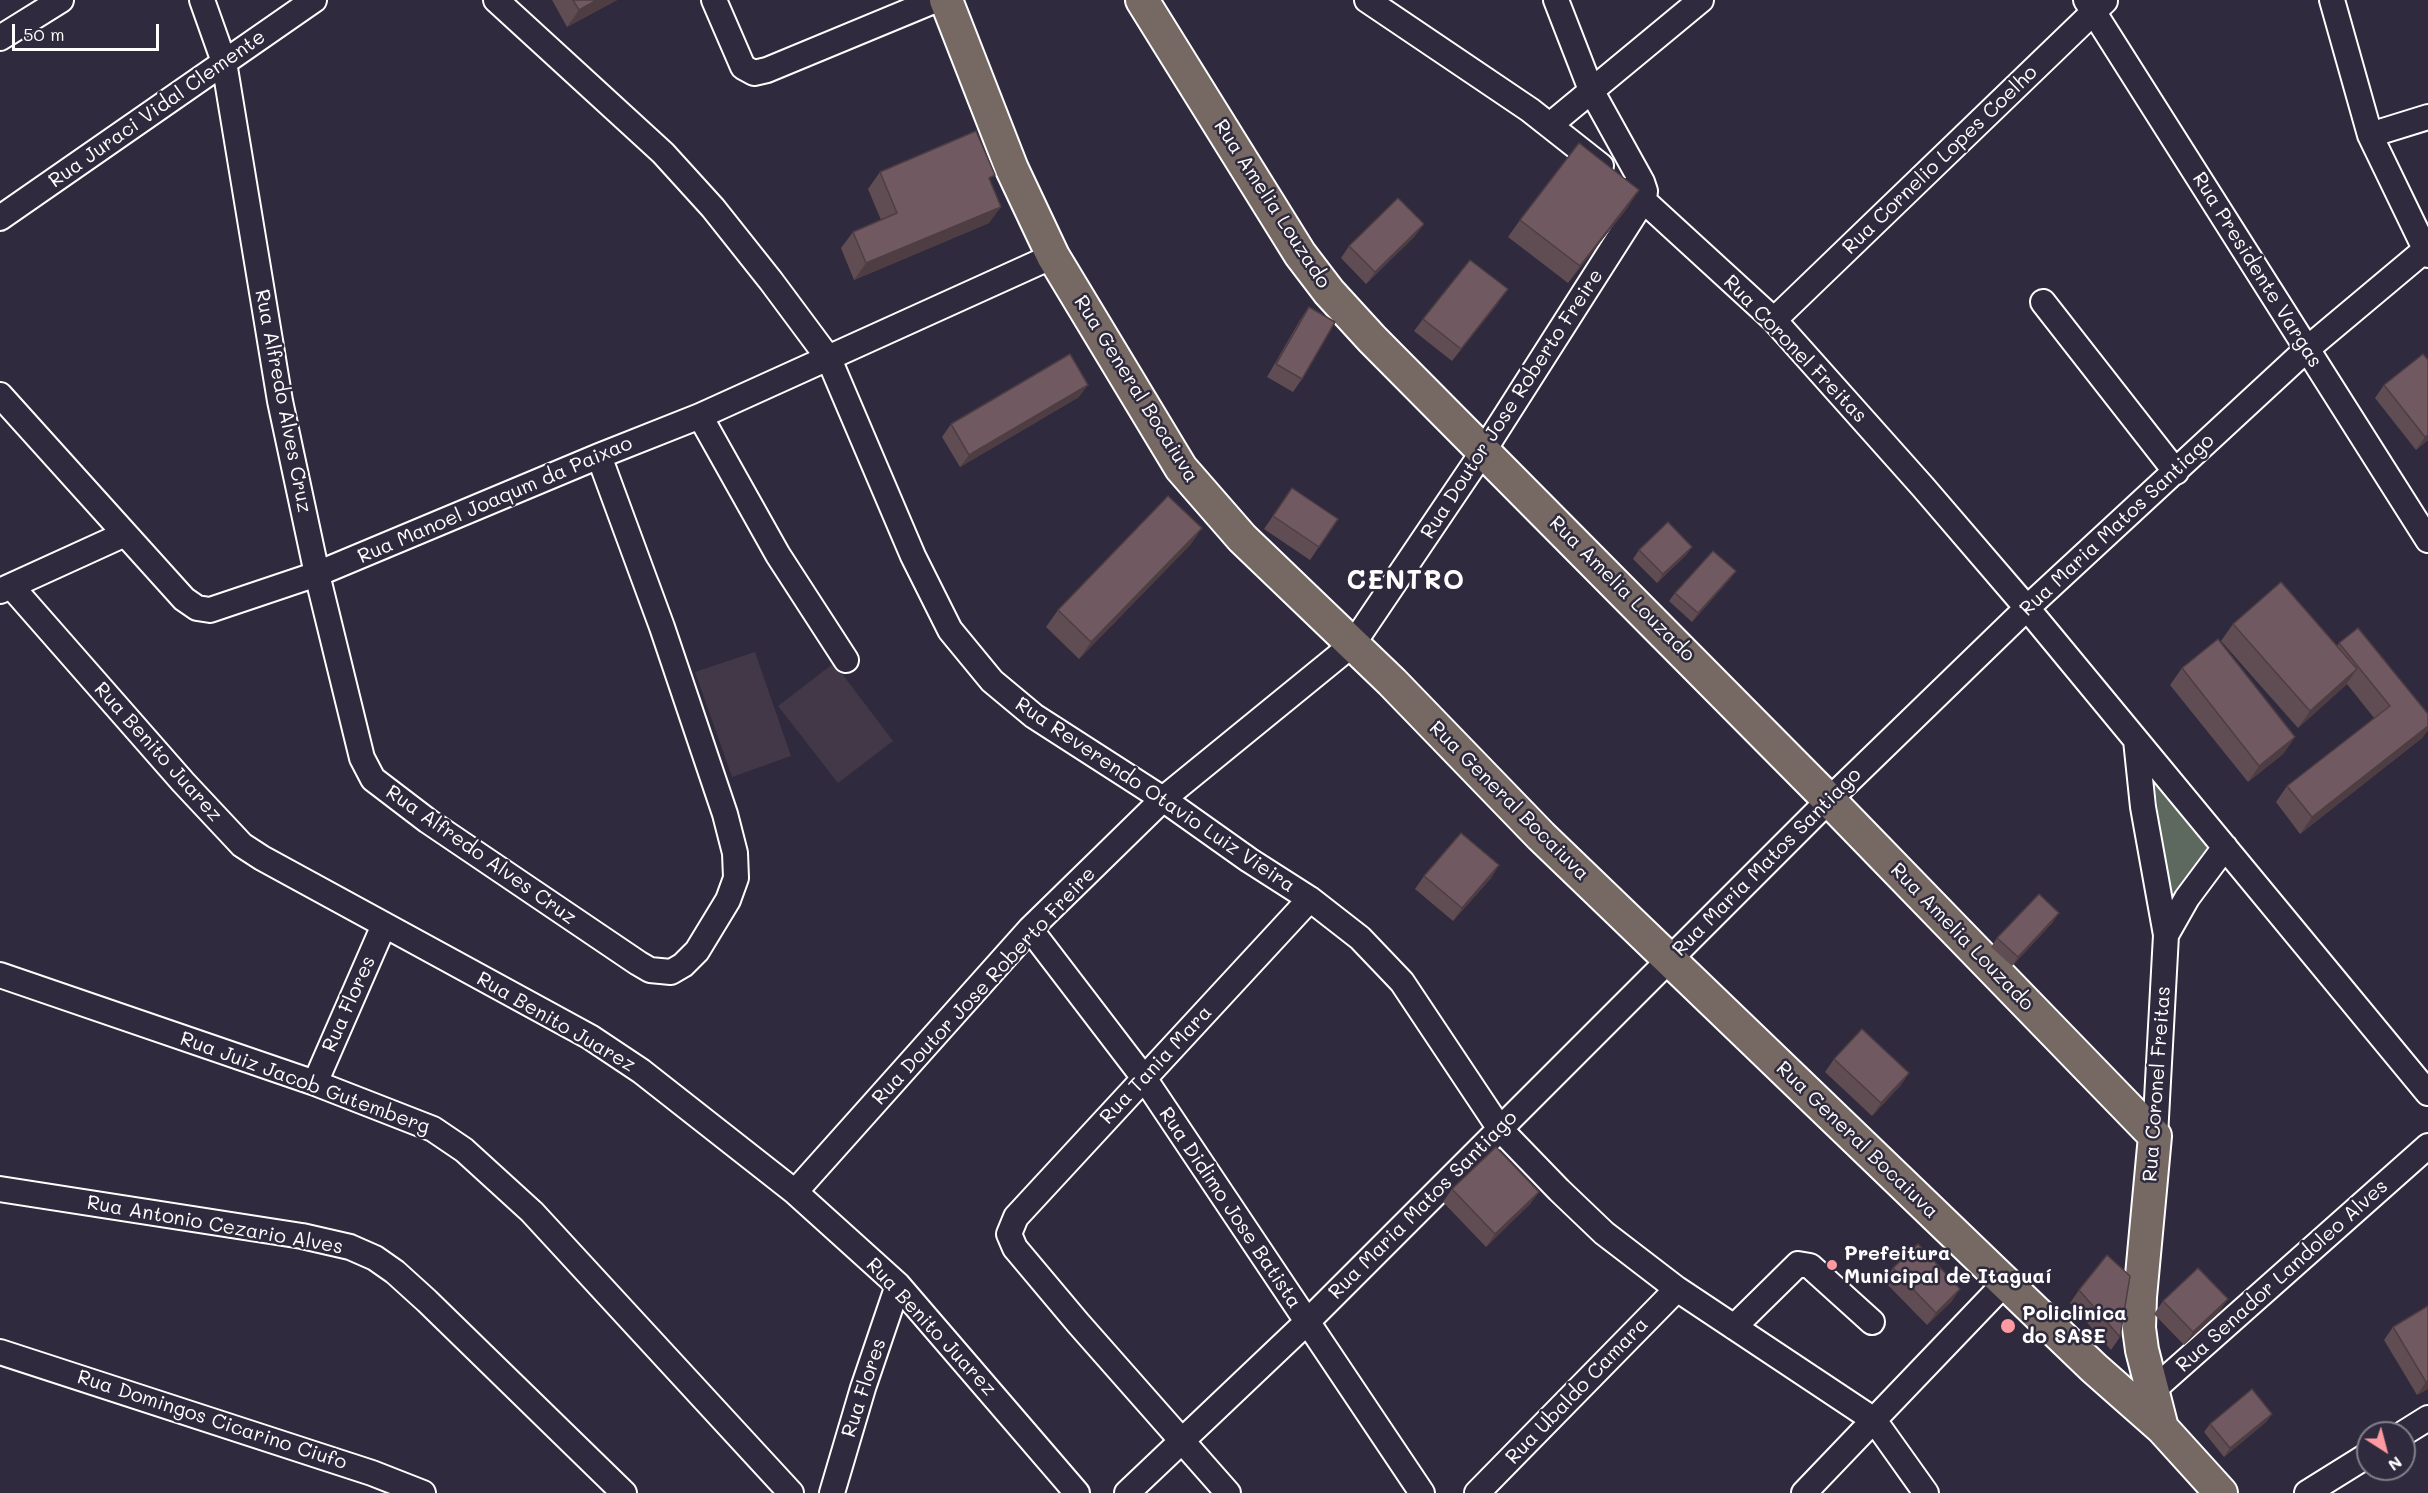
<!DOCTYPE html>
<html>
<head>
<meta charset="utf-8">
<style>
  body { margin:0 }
  #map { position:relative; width:2428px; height:1493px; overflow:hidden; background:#2f2a3d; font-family:Mali,sans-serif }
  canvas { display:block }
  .north { position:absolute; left:2356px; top:1421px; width:60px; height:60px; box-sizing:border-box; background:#2f2a3d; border:2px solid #827f8b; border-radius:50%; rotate:144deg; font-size:16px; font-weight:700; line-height:24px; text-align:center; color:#fff }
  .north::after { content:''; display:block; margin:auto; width:21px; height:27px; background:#ff9aa2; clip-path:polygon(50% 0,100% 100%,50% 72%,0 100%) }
  .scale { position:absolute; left:12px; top:24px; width:147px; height:27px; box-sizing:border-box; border:3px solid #fff; border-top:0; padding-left:8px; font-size:18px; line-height:21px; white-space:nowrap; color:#fff; -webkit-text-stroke:4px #2f2a3d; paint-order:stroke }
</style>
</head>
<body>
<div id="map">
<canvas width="2428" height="1493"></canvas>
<div class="north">N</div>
<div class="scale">50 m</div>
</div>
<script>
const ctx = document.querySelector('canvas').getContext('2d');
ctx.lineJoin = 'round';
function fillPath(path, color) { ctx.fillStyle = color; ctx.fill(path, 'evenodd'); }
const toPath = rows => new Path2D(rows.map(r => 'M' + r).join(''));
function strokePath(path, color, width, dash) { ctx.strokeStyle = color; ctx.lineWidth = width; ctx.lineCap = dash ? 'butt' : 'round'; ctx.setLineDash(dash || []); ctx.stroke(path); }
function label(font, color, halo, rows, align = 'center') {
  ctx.font = font + ' Mali,sans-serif'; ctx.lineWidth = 5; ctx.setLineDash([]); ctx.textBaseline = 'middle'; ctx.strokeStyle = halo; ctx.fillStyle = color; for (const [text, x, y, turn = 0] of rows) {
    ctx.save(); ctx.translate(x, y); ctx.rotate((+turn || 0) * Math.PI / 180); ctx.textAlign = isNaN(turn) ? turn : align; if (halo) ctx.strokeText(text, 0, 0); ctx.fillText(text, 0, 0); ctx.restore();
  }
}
const built = toPath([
  [755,652,791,756,732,777,695,672],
  [834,663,893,741,838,783,778,706]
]);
const green = toPath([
  [2153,772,2213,843,2170,908]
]);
const minor = toPath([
  [202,0,224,62,280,401,317,574,362,758,373,779,428,821,638,963,650,970,671,972,683,965,697,951,728,900,736,878,735,853,725,814,662,627,599,456],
  [496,0,663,153,713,208,771,281,829,359,913,556,950,630,992,681,1034,716,1163,799,1249,860,1310,899,1360,938,1402,982,1500,1129,1559,1190,1604,1233,1677,1289,1874,1420,1926,1493],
  [714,0,743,67,754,73,767,70,936,0],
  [1367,0,1530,110,1601,166],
  [2086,0,2428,540],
  [2332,0,2370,135,2428,255],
  [0,38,61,0],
  [1550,125,1701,0],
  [2370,135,2428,117],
  [1631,189,1774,320,1923,487,2027,608,2428,1093],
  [0,218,314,0],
  [2043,302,2176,472],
  [1774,320,2105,1],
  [0,395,184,599,197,608,210,610,317,574,599,456,700,416,1053,256],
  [700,416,778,555,846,660],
  [11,586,183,782,242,845,262,858,590,1037,641,1071,795,1192,898,1285,1077,1493],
  [0,591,125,534],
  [2136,740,2143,807,2166,935,2155,1136],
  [1030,929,1144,1078,1422,1493],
  [2166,935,2187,898,2225,847],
  [0,975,315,1083,433,1129,464,1150,532,1212,791,1493],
  [315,1083,384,925],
  [0,1189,302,1236,350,1247,375,1258,395,1272,427,1301,624,1493],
  [795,1192,1030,929,1163,799,1353,644,1484,450,1644,199,1645,191,1642,182,1591,90,1556,0],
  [1734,1327,1798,1264,1810,1266,1872,1322],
  [0,1352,372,1473,423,1493],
  [2143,1399,2428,1146],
  [2404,1433,2428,1418],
  [832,1493,863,1388,898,1285],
  [1127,1493,1306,1323,1829,800,2027,608,2307,349,2425,250],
  [1228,1493,1078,1323,1015,1248,1009,1234,1016,1217,1310,899],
  [1477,1493,1677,1289],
  [1804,1493,2005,1283],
  [2307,1493,2368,1455]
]);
const major = toPath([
  [946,0,1012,169,1053,256,1181,468,1242,538,1392,682,1541,836,2094,1368,2162,1428,2221,1493],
  [1142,0,1300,254,1329,292,1372,339,1829,800,2155,1136,2140,1297,2139,1328,2142,1350,2162,1428]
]);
const wall = toPath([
  [552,0,617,0,567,27],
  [880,172,991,182,989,223,854,280,841,248,853,232,881,220,868,189],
  [1628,207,1568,283,1508,237,1520,220],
  [1415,236,1366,284,1341,258,1349,246],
  [1499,302,1452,361,1414,331,1423,319],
  [1309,307,1302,379,1293,392,1267,377,1300,320],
  [2384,385,2428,440,2416,450,2375,398],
  [1079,397,960,467,942,437,951,424],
  [1292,488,1338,519,1310,560,1264,529],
  [1202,528,1190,545,1079,659,1046,627,1058,610],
  [1692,547,1686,555,1657,583,1633,559,1639,550],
  [1736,571,1730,579,1692,622,1669,601,1675,593],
  [2233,624,2337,646,2339,643,2428,714,2428,730,2422,738,2300,834,2276,802,2287,786,2374,718,2347,684,2298,728,2221,641],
  [2182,668,2295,737,2283,754,2248,782,2170,685],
  [1499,865,1491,878,1453,921,1415,889,1424,876],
  [2053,922,2012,966,1991,947,1997,938],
  [1834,1059,1909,1073,1900,1086,1872,1116,1825,1072],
  [1452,1189,1539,1192,1530,1204,1486,1247,1443,1202],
  [1893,1268,1960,1289,1951,1302,1927,1325,1884,1281],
  [2079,1290,2120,1337,2111,1350,2070,1303],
  [2163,1301,2219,1312,2184,1345,2154,1314],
  [2428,1306,2428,1389,2417,1395,2384,1340,2393,1327],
  [2272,1414,2266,1422,2224,1457,2204,1432,2210,1424]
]);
const shadedWall = toPath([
  [597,0,617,0,567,27,579,10],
  [1639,190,1628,207,1568,283,1580,266],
  [1001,207,989,223,854,280,866,263],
  [1424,224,1415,236,1366,284,1375,272],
  [1508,289,1499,302,1452,361,1461,349],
  [1088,385,1079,397,960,467,969,455],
  [2428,435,2428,440,2416,450,2425,437],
  [1202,528,1190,545,1079,659,1091,642],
  [1692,547,1686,555,1657,583,1663,574],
  [1736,571,1730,579,1692,622,1698,613],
  [2357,669,2345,686,2298,728,2310,711],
  [2428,726,2428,730,2422,738,2300,834,2312,817],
  [2295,737,2283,754,2248,782,2259,766],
  [1499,865,1491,878,1453,921,1462,908],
  [2059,913,2053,922,2012,966,2018,957],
  [1909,1073,1900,1086,1872,1116,1881,1103],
  [1539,1192,1530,1204,1486,1247,1495,1234],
  [1960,1289,1951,1302,1927,1325,1936,1313],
  [2228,1299,2219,1312,2184,1345,2193,1332],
  [2428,1381,2428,1389,2417,1395,2426,1382],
  [2272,1414,2266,1422,2224,1457,2230,1448]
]);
const building = toPath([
  [573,0,597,0,579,10,573,0],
  [976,131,995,175,989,178,1001,207,866,263,853,232,897,213,880,172,976,131],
  [1579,143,1639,190,1580,266,1520,220,1579,143],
  [1398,198,1424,224,1375,272,1349,246,1398,198],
  [1470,260,1508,289,1461,349,1423,319,1470,260],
  [1309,307,1335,322,1302,379,1276,364,1309,307],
  [1070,354,1088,385,969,455,951,424,1070,354],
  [2423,354,2428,360,2428,435,2425,437,2384,385,2423,354],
  [1292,488,1338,519,1319,547,1273,516,1292,488],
  [1168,496,1202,528,1091,642,1058,610,1168,496],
  [1668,522,1692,547,1663,574,1639,550,1668,522],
  [1713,551,1736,571,1698,613,1675,593,1713,551],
  [2281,582,2357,669,2310,711,2233,624,2281,582],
  [2358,628,2428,714,2428,726,2312,817,2287,786,2390,706,2339,643,2358,628],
  [2218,639,2295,737,2259,766,2182,668,2218,639],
  [1461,833,1499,865,1462,908,1424,876,1461,833],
  [2039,894,2059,913,2018,957,1997,938,2039,894],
  [1862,1029,1909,1073,1881,1103,1834,1059,1862,1029],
  [1496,1147,1539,1192,1495,1234,1452,1189,1496,1147],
  [1918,1244,1960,1289,1936,1313,1893,1268,1918,1244],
  [2107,1255,2130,1276,2120,1337,2079,1290,2107,1255],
  [2198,1268,2228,1299,2193,1332,2163,1301,2198,1268],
  [2428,1306,2428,1381,2426,1382,2393,1327,2428,1306],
  [2252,1389,2272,1414,2230,1448,2210,1424,2252,1389]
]);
const markers = [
  [1832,1265,6,"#ff9aa2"],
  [2008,1326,8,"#ff9aa2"]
];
const streetNames = [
  ["Rua Juraci Vidal Clemente",157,109,-35],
  ["Rua Cornelio Lopes Coelho",1940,160,-44],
  ["Rua Amelia Louzado",1272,204,57],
  ["Rua Presidente Vargas",2257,270,58],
  ["Rua Coronel Freitas",1795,349,46],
  ["Rua General Bocaiuva",1136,389,58],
  ["Rua Alfredo Alves Cruz",283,401,79],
  ["Rua Doutor Jose Roberto Freire",1512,404,-57],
  ["Rua Manoel Joaqum da Paixao",495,500,-23],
  ["Rua Maria Matos Santiago",2117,525,-43],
  ["Rua Amelia Louzado",1622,589,45],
  ["Rua Benito Juarez",158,752,48],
  ["Rua Reverendo Otavio Luiz Vieira",1155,795,34],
  ["Rua General Bocaiuva",1509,801,45],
  ["Rua Alfredo Alves Cruz",481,855,35],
  ["Rua Maria Matos Santiago",1767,862,-45],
  ["Rua Amelia Louzado",1962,937,46],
  ["Rua Doutor Jose Roberto Freire",984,986,-47],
  ["Rua Flores",349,1004,-66],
  ["Rua Benito Juarez",556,1022,30],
  ["Rua Tania Mara",1156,1065,-47],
  ["Rua Juiz Jacob Gutemberg",305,1083,20],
  ["Rua Coronel Freitas",2157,1084,-86],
  ["Rua General Bocaiuva",1857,1140,44],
  ["Rua Maria Matos Santiago",1423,1205,-45],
  ["Rua Didimo Jose Batista",1230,1208,56],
  ["Rua Antonio Cezario Alves",215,1225,10],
  ["Rua Senador Landoleo Alves",2282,1276,-42],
  ["Rua Benito Juarez",931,1327,47],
  ["Rua Flores",864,1388,-72],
  ["Rua Ubaldo Camara",1577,1391,-46],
  ["Rua Domingos Cicarino Ciufo",212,1420,18]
];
const poiNames = [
  ["Prefeitura",1844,1254],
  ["Municipal de Itaguaí",1844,1277],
  ["Policlinica",2022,1314],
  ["do SASE",2022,1337]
];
const districtNames = [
  ["CENTRO",1406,581]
];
fillPath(built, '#423848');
fillPath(green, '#5d695f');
strokePath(minor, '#fff', 28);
strokePath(major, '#fff', 36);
strokePath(minor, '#2f2a3d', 24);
strokePath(major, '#766964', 32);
fillPath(wall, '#604d53');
fillPath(shadedWall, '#4e3e43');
fillPath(building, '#705960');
strokePath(building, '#4e3e43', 1.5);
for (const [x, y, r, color] of markers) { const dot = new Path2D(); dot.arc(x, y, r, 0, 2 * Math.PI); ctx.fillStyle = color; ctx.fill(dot); strokePath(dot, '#2f2a3d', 2); }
label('20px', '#fff', '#2f2a3d', streetNames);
label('bold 20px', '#fff', '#2f2a3d', poiNames, 'left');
ctx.letterSpacing = '1.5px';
label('bold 26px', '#fff', '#2f2a3d', districtNames);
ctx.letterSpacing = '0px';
</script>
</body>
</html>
